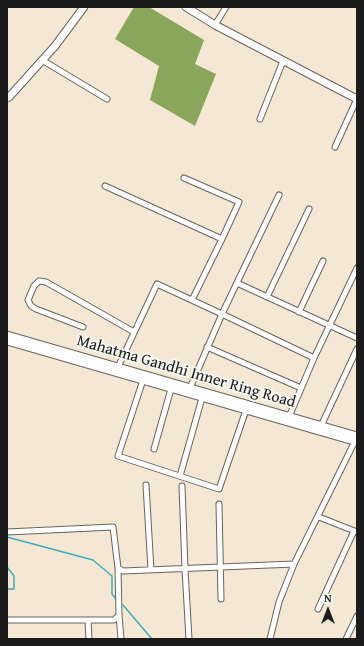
<!DOCTYPE html>
<html>
<head>
<meta charset="utf-8">
<style>
  body { margin:0 }
  #map { position:relative; width:364px; height:646px; overflow:hidden; background:#f4e8d5; font-family:"Gentium Book Plus",serif }
  canvas { display:block }
  .frame { position:absolute; inset:0; border:8px solid #1c1c1c; pointer-events:none }
  .north { position:absolute; left:308px; top:590px; width:40px; height:40px; -webkit-text-stroke:3px #f6f6f2; paint-order:stroke; rotate:0deg; font-size:11px; font-weight:700; line-height:16px; text-align:center; color:#1c1c1c }
  .north::after { content:''; display:block; margin:auto; width:14px; height:18px; background:#1c1c1c; clip-path:polygon(50% 0,100% 100%,50% 72%,0 100%) }
</style>
</head>
<body>
<div id="map">
<canvas width="364" height="646"></canvas>
<div class="frame"></div>
<div class="north">N</div>
</div>
<script>
const ctx = document.querySelector('canvas').getContext('2d');
ctx.lineJoin = 'round';
function fillPath(path, color) { ctx.fillStyle = color; ctx.fill(path, 'evenodd'); }
const toPath = rows => new Path2D(rows.map(r => 'M' + r).join(''));
function strokePath(path, color, width, dash) { ctx.strokeStyle = color; ctx.lineWidth = width; ctx.lineCap = dash ? 'butt' : 'round'; ctx.setLineDash(dash || []); ctx.stroke(path); }
function label(font, color, halo, rows, align = 'center') {
  ctx.font = font + ' "Gentium Book Plus",serif'; ctx.lineWidth = 4; ctx.setLineDash([]); ctx.textBaseline = 'middle'; ctx.strokeStyle = halo; ctx.fillStyle = color; for (const [text, x, y, turn = 0] of rows) {
    ctx.save(); ctx.translate(x, y); ctx.rotate((+turn || 0) * Math.PI / 180); ctx.textAlign = isNaN(turn) ? turn : align; if (halo) ctx.strokeText(text, 0, 0); ctx.fillText(text, 0, 0); ctx.restore();
  }
}
const forest = toPath([
  [134,7,149,7,204,40,195,64,216,74,195,126,150,100,159,66,115,39]
]);
const stream = toPath([
  [7,537,93,560,112,576,112,594,116,599],
  [7,567,14,576,14,589,7,589],
  [123,605,152,639]
]);
const minor = toPath([
  [215,25,226,7],
  [42,60,107,99],
  [260,119,283,61],
  [335,147,357,99],
  [184,178,239,202,222,239],
  [105,186,222,239,192,300],
  [279,195,222,314,314,358,357,268],
  [237,283,357,338],
  [267,297,309,209],
  [299,312,323,261],
  [83,327,36,309,31,306,28,300,34,286,39,281,46,282,134,332],
  [207,347,301,388],
  [118,367,157,284,222,314,190,388],
  [143,380,118,456,219,489,246,410],
  [289,417,314,358],
  [321,426,357,349],
  [154,449,171,389],
  [180,476,202,398],
  [146,485,151,570],
  [182,486,185,569,189,639],
  [219,504,221,599],
  [319,517,357,532],
  [7,532,113,527,118,568,123,571,294,564],
  [318,609,354,531],
  [119,615,121,639],
  [7,620,88,620],
  [89,639,88,620,114,620,119,615,118,568],
  [270,639,279,602,294,564,356,439],
  [346,639,357,616]
]);
const major = toPath([
  [186,7,215,25,357,99],
  [7,98,10,96,55,46,84,7],
  [7,335,357,436],
  [7,341,357,442]
]);
const streetNames = [
  ["Mahatma Gandhi Inner Ring Road",186,372,16]
];
fillPath(forest, '#89a65a');
strokePath(stream, '#41acc1', 1.5);
strokePath(minor, '#68635d', 7);
strokePath(major, '#68635d', 9);
strokePath(minor, '#fff', 5);
strokePath(major, '#fff', 7);
label('16px', '#1c1c1c', '#f6f6f2', streetNames);
</script>
</body>
</html>
